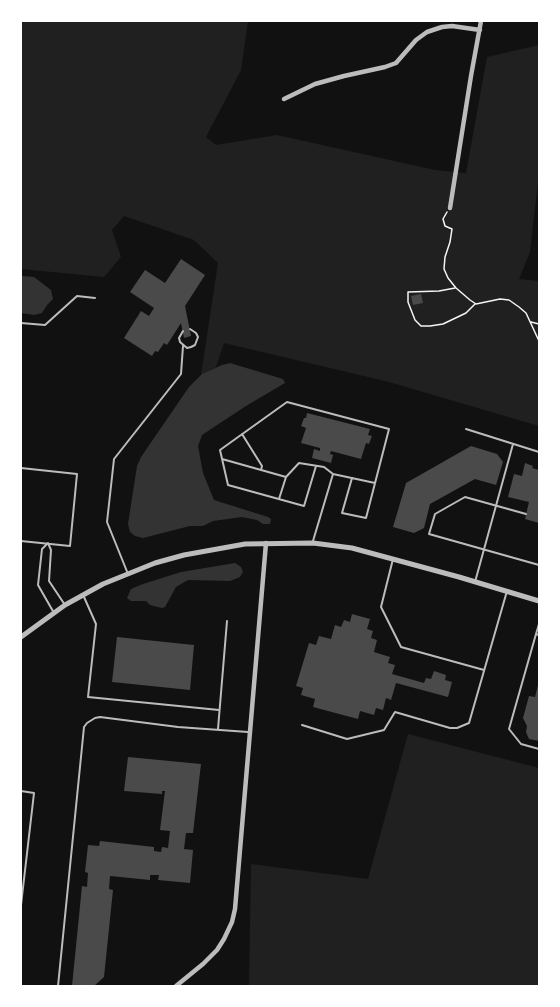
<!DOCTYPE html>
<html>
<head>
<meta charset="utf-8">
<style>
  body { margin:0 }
  #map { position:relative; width:560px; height:1007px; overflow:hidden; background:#111; font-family:Helvetica,sans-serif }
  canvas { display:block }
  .frame { position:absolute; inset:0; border:22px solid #fff; pointer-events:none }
</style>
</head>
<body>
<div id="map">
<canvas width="560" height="1007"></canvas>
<div class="frame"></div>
</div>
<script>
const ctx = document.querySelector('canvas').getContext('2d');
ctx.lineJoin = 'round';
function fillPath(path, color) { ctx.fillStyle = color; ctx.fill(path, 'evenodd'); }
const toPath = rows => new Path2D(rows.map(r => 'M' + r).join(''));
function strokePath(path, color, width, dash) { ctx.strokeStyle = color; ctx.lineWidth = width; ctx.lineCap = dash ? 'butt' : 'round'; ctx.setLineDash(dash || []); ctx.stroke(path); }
const green = toPath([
  [21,21,248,21,241,70,206,137,216,145,277,135,435,170,466,173,487,57,539,45,539,173,530,252,519,279,539,281,539,426,389,382,224,343,216,367,201,375,218,263,194,240,124,216,112,230,121,257,104,277,21,269],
  [408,734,539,768,539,986,249,986,251,864,368,879]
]);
const water = toPath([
  [21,276,34,277,51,290,53,299,47,305,42,313,34,315,21,313],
  [230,363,283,379,285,383,246,406,202,435,198,446,203,473,214,500,268,517,271,519,270,524,263,524,257,520,242,517,213,521,203,526,190,526,143,538,135,536,130,532,128,524,137,466,141,457,189,387,202,374,222,365],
  [235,563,241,567,243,572,240,577,230,581,188,580,176,587,165,607,162,608,150,605,146,601,131,601,127,598,131,589,143,584,181,572]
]);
const building = toPath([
  [181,259,205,275,185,306,191,336,184,338,181,323,167,345,164,343,158,352,155,351,152,356,124,338,141,311,149,316,154,308,130,292,145,270,165,283],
  [421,294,423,303,413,305,411,296],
  [307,413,370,429,368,435,372,436,369,444,366,443,361,459,331,451,330,454,333,455,331,463,312,458,314,449,320,451,320,448,301,443,306,428,301,426,304,418,306,418],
  [471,446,497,454,503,462,496,485,475,479,430,504,424,528,414,533,393,527,406,483],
  [525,463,533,466,532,468,539,470,539,523,525,519,529,502,508,497,514,474,522,476],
  [352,614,370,619,367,629,373,631,371,638,377,640,374,652,390,657,388,663,395,665,392,674,424,683,426,678,431,679,434,671,446,675,445,680,452,682,448,697,396,683,391,700,386,698,383,710,376,708,374,715,360,711,358,719,313,707,315,699,301,695,303,688,296,686,309,643,316,645,319,636,331,639,335,625,341,627,344,620,350,622],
  [117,637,194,645,190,690,112,682],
  [538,685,539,685,539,741,529,739,526,732,527,726,523,718,529,696,535,697],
  [128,757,201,764,193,833,186,833,184,849,193,850,190,883,158,880,159,875,150,875,150,880,110,876,109,889,113,890,104,977,94,986,72,986,82,886,87,887,88,873,85,872,88,845,99,846,100,841,154,847,154,851,161,852,162,847,168,848,170,831,160,830,165,791,162,791,162,794,124,791]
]);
const path = toPath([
  [447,212,443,219,445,226,452,229,450,242,445,257,444,269,448,278,456,288,470,300,476,304,500,299,509,300,519,307,526,313,539,341],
  [455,288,439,291,408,292,408,302,415,320,421,326,430,326,443,324,466,313,475,304],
  [531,322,539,324]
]);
const service = toPath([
  [21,323,45,325,77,296,95,298],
  [183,331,179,338,180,342,187,348,191,347,195,345,198,337,196,333,190,329],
  [466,429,539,452],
  [242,434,262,466,261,470],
  [222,459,286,477,299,463,324,467,333,474,375,483],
  [316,466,304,506,228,485,220,450,287,402,389,429,366,518,342,513,352,478],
  [21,468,77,474,70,546,21,541],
  [279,499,286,477],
  [526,514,465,497,435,514,429,534,539,565],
  [313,541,333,474],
  [393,559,381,607,401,647,484,670],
  [128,574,107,522,114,459,181,374,183,346],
  [475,582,513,444],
  [84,597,96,624,88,697,219,710],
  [54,613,38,585,42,549,48,543,51,550,49,581,65,605],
  [536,634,539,624],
  [539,635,536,634,509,729,521,744,539,749],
  [302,725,347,739,384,730,395,712,450,728,457,728,469,723,507,591],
  [218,729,227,621],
  [21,791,34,793,21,905],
  [58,986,84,727,87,723,95,718,100,717,178,727,248,732]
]);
const minor = toPath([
  [284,99,315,84,344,76,385,67,396,63,416,40,427,32,442,27,452,26,480,30],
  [450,208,471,76,481,21],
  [176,986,203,964,217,950,224,939,232,922,235,909,266,543]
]);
const tertiary = toPath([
  [21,637,65,605,103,584,155,563,184,555,245,544,313,543,352,548,459,577,539,601]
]);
fillPath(green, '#202020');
fillPath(water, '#333');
fillPath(building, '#4a4a4a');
strokePath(path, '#f5f5f5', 1.5);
strokePath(service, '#bcbcbc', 2);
strokePath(minor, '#bcbcbc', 4.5);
strokePath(tertiary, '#bcbcbc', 5);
</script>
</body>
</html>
